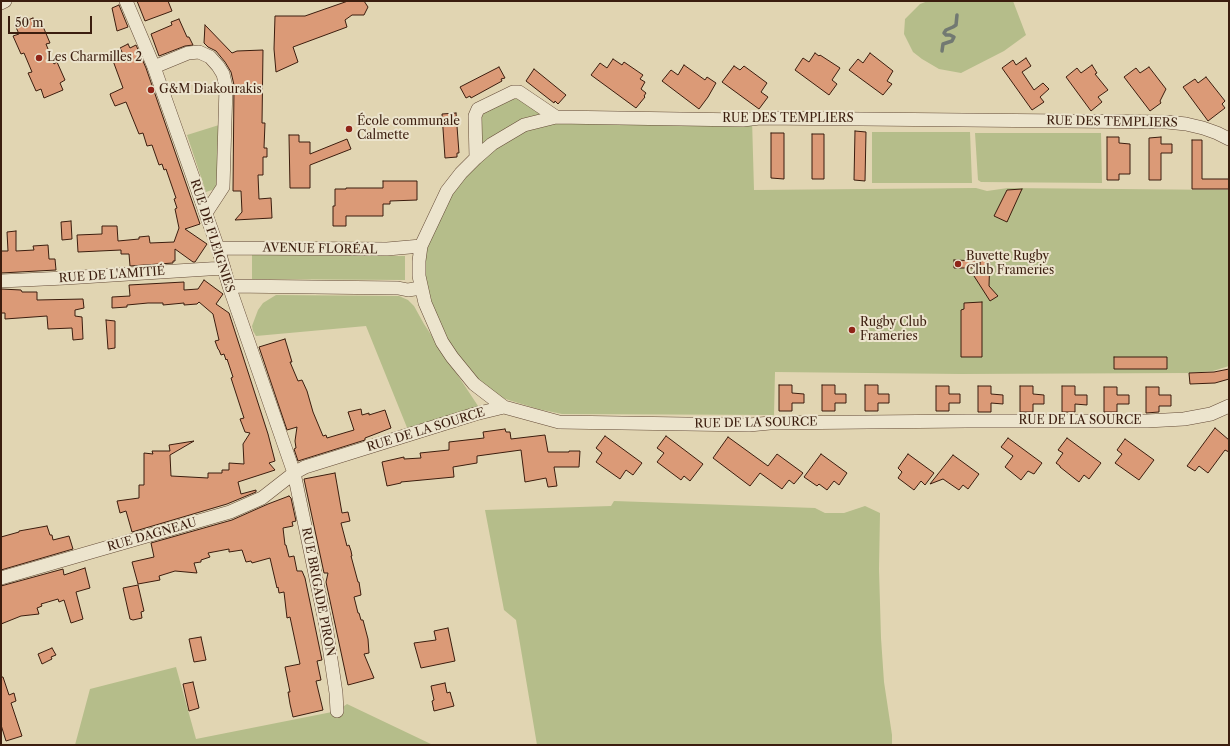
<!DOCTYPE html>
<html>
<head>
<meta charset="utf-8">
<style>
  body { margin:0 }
  #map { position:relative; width:1230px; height:746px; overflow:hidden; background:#e1d5b2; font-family:"Libre Caslon Text",serif }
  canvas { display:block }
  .frame { position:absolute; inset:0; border:2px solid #3b1d0e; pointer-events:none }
  .scale { position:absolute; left:8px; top:16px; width:84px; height:18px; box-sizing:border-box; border:2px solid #3b1d0e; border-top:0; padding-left:5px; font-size:12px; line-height:14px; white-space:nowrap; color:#3b1d0e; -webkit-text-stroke:3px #ece4cd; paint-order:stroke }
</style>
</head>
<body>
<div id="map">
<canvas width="1230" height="746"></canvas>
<div class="frame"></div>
<div class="scale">50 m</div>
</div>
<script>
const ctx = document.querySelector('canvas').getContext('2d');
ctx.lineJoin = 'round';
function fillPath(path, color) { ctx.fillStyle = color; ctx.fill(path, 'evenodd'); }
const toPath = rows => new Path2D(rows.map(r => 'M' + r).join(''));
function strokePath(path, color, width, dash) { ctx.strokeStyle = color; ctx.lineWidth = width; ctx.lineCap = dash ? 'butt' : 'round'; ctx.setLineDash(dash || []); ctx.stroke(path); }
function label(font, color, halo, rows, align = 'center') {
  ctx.font = font + ' "Libre Caslon Text",serif'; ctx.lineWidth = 4; ctx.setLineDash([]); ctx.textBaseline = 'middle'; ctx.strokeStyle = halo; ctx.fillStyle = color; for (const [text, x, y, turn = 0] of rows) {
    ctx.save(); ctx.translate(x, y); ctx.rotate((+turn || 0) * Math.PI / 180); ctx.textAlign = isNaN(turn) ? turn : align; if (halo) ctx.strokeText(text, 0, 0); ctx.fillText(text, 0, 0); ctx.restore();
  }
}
const green = toPath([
  [928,1,1013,1,1026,35,1004,51,961,73,939,69,922,59,913,52,904,34,905,19,920,4],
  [513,92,556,117,752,119,754,190,976,188,987,191,1008,188,1229,190,1229,366,1213,371,1189,373,961,374,775,372,774,415,562,414,538,409,489,394,442,342,419,261,447,191,476,158,475,116],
  [219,125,218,188,206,192,187,135],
  [872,132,970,132,972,183,872,183],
  [975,133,1101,133,1102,183,981,182,978,180],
  [252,255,405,256,405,280,252,279],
  [276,295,399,296,408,300,414,306,424,324,482,412,410,435,366,326,256,336,253,331,252,326,258,310,263,303],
  [614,501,815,508,825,513,844,513,865,506,880,513,879,569,881,638,884,682,892,735,892,745,537,745,516,620,504,610,485,510,611,506],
  [176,667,196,739,337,711,347,704,433,745,75,745,90,689]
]);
const stream = toPath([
  [942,51,943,44,952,41,954,37,950,35,946,35,944,33,946,30,953,27,956,25,957,15]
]);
const building = toPath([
  [137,1,168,1,172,11,145,21,137,1],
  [348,1,364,1,368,7,364,15,352,15,345,20,347,27,293,47,298,62,276,72,274,49,275,16,305,16,348,1],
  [119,5,128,27,117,31,112,8,119,5],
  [33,18,37,27,42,24,50,43,46,44,54,64,57,62,65,80,60,83,63,90,44,98,41,89,36,91,28,73,32,72,24,53,21,54,13,36,19,34,15,25,33,18],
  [179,19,187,37,189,37,193,45,185,46,159,56,151,34,172,25,171,22,179,19],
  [205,25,232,53,237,51,263,50,262,123,265,123,264,148,267,148,267,157,263,157,263,175,258,175,259,199,271,198,272,218,235,220,242,212,241,191,233,191,234,85,231,72,225,62,216,51,208,47,204,43,205,25],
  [128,44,130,48,136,45,146,68,200,224,185,229,207,244,195,262,193,262,175,249,175,261,173,261,173,263,130,266,129,254,121,254,121,250,78,252,77,235,102,234,102,226,117,226,118,241,139,239,139,237,149,236,150,243,174,242,179,228,175,209,177,208,174,199,176,198,166,169,164,170,162,164,159,165,152,145,147,146,143,133,139,134,126,102,115,106,111,97,110,94,123,88,112,58,123,54,120,48,128,44],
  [815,53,819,56,820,55,840,68,832,80,837,84,829,95,795,70,803,58,809,62,815,53],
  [870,53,893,71,887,81,892,84,883,95,849,70,858,59,863,63,870,53],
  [1026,58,1031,66,1022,72,1034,90,1043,83,1049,89,1040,97,1044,102,1032,110,1002,68,1013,60,1016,65,1026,58],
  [613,59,622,65,624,62,643,75,640,79,645,82,641,89,646,93,644,96,645,97,636,108,591,75,600,63,607,68,613,59],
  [684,65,705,80,707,77,716,83,708,97,699,109,662,81,671,70,678,75,684,65],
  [1092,65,1097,73,1095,74,1108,90,1098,97,1102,102,1091,111,1066,77,1077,68,1081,73,1092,65],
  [734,66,740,70,744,66,767,83,761,92,768,97,759,109,722,82,734,66],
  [499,67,505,78,501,79,502,81,471,98,470,96,466,98,460,87,499,67],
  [1149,67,1166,89,1160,101,1161,103,1150,111,1124,77,1136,68,1140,73,1149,67],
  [534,69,566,95,558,104,555,101,554,103,526,81,534,69],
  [1206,77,1225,101,1222,104,1225,108,1208,121,1183,87,1195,79,1198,83,1206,77],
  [456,113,459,153,457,153,457,157,445,158,442,114,456,113],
  [855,131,866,132,865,181,854,180,855,131],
  [771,133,784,133,784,179,771,178,771,133],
  [812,134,824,134,824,179,812,179,812,134],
  [289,135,299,135,299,142,310,142,310,154,347,139,351,149,310,165,310,188,290,188,289,135],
  [1107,137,1119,137,1119,143,1130,144,1130,174,1119,174,1119,180,1107,180,1107,137],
  [1161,137,1161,144,1172,144,1172,153,1161,153,1161,180,1149,180,1149,138,1161,137],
  [1192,140,1202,140,1202,179,1229,179,1229,189,1192,189,1192,140],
  [383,181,417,181,417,200,390,201,390,204,383,204,383,216,346,216,346,226,333,226,333,206,335,206,335,189,346,189,346,188,383,188,383,181],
  [1022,189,1007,222,994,216,1007,190,1022,189],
  [71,221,72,239,62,240,61,222,71,221],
  [16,231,16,251,34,250,33,246,48,245,49,259,55,259,56,270,1,273,1,251,8,251,7,232,16,231],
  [990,254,989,286,998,296,990,301,974,276,978,273,980,275,980,255,990,254],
  [954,260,980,261,979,268,954,268,954,260],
  [204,280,223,294,216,304,229,313,268,434,275,461,269,463,275,470,238,482,241,494,256,490,256,492,227,504,132,532,126,511,120,513,117,501,139,498,139,485,144,485,144,453,153,454,152,451,170,451,169,445,194,441,170,455,171,476,208,478,208,473,222,473,222,470,229,470,229,463,244,464,243,444,250,433,245,432,240,419,244,418,231,378,233,377,227,359,226,360,224,354,221,355,219,350,218,349,215,341,219,340,213,314,199,302,197,304,184,305,184,303,163,305,163,303,148,303,127,305,127,307,112,308,112,297,130,296,129,285,184,282,184,290,198,289,204,280],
  [1,289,21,290,22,292,37,292,37,300,83,299,84,308,75,310,75,316,82,317,83,339,73,340,72,328,48,329,47,316,5,319,5,313,1,313,1,289],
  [982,302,982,357,961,357,961,310,964,309,964,303,982,302],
  [106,320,115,321,115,348,108,349,106,320],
  [285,339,292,362,290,362,298,381,302,380,307,391,313,412,323,436,326,435,327,438,354,430,348,412,361,409,362,415,369,413,369,415,385,410,391,428,365,438,365,440,298,461,294,449,296,448,295,441,297,427,287,430,259,347,285,339],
  [1114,357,1167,357,1167,369,1114,369,1114,357],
  [1229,369,1229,379,1215,383,1190,384,1189,373,1214,372,1229,369],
  [779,385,792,385,792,393,804,394,804,403,792,403,792,411,779,411,779,385],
  [822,385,835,385,835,394,846,394,846,403,835,403,835,411,822,411,822,385],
  [865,385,878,385,878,394,889,394,889,403,878,403,878,411,865,411,865,385],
  [936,386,949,386,949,394,960,394,960,403,949,403,949,411,936,411,936,386],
  [978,386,991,386,991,394,1003,395,1003,404,991,403,991,412,978,412,978,386],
  [1020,386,1033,386,1033,394,1044,395,1044,404,1033,404,1033,412,1020,412,1020,386],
  [1062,386,1075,386,1075,395,1087,395,1087,405,1075,404,1075,412,1062,412,1062,386],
  [1104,387,1117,387,1117,395,1129,395,1129,404,1117,404,1117,412,1104,412,1104,387],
  [1146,387,1159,387,1159,395,1171,395,1171,406,1159,406,1159,412,1146,413,1146,387],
  [1215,428,1229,440,1229,452,1225,450,1208,473,1199,466,1195,471,1187,466,1215,428],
  [505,429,506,432,510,432,511,439,545,435,548,452,569,452,569,451,580,451,579,467,554,467,557,486,548,487,546,478,525,482,521,450,477,456,477,463,453,467,454,477,401,482,401,483,387,486,382,462,404,457,404,459,421,458,420,453,449,450,449,442,484,438,483,432,505,429],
  [605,436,642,463,633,475,626,470,620,479,596,462,602,453,596,448,605,436],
  [666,436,703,464,690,481,684,476,681,480,657,462,664,453,657,448,666,436],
  [728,437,768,466,777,454,803,473,794,484,789,480,782,489,760,473,750,486,713,458,728,437],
  [1008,438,1042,463,1034,474,1028,471,1021,480,1005,467,1013,456,1001,447,1008,438],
  [1067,438,1101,463,1089,479,1084,475,1079,482,1060,467,1060,466,1056,463,1063,453,1058,450,1067,438],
  [1125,439,1154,460,1139,480,1115,463,1122,454,1117,450,1125,439],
  [821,454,847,473,839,485,834,481,827,490,819,484,817,486,804,477,821,454],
  [908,454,934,473,925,485,921,481,914,490,898,478,902,472,898,468,908,454],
  [953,455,979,474,968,489,963,485,959,490,943,479,930,484,953,455],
  [335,473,342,513,348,512,350,521,341,523,347,546,349,545,351,551,352,556,351,556,358,582,359,582,361,595,354,597,358,613,359,613,361,620,363,620,368,639,369,653,364,654,374,678,348,685,326,582,328,573,324,573,304,479,335,473],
  [289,496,291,498,296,521,292,522,293,526,283,528,285,545,286,545,289,557,294,556,297,571,302,571,305,578,322,660,317,661,321,680,316,681,323,710,293,717,290,704,288,692,290,692,285,667,300,664,290,617,287,618,284,592,279,593,278,587,277,588,270,558,252,563,251,561,246,562,242,550,229,552,229,549,208,553,210,557,201,560,201,562,194,563,197,573,175,571,159,576,160,580,138,584,132,562,154,557,151,543,232,520,268,504,289,496],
  [47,526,50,535,52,535,53,540,69,536,73,549,1,570,1,537,19,532,19,531,47,526],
  [85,568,90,588,76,592,83,619,71,623,64,600,59,602,58,599,41,604,42,606,37,608,39,614,21,616,1,624,1,586,63,569,64,575,85,568],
  [138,585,144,611,141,612,142,618,133,620,130,619,123,588,138,585],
  [448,628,455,661,421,668,414,643,436,640,434,631,448,628],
  [201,637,206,660,194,662,189,639,201,637],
  [52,648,56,655,51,657,52,659,42,664,38,654,52,648],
  [1,677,3,677,9,695,14,693,16,701,11,703,22,736,6,741,1,725,1,677],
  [193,682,199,708,189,711,183,684,193,682],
  [445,683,447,693,450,692,454,706,434,711,432,701,434,700,431,686,445,683]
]);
const minor = toPath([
  [126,1,154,67,218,248,229,286,294,473,326,626,336,693,337,711],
  [1,3,5,1],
  [154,67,188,53,199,52,210,57,218,66,223,74,226,87,223,187,206,213],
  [476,158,475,116,478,109,513,92,519,92,556,117],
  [218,248,387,249,421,246],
  [1,281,65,278,224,268],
  [229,286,398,288,408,290,421,288],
  [504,407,474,384,452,357,442,342,425,303,419,276,419,261,421,246,447,191,461,173,476,158,492,144,524,125,556,117,743,120,760,118,1167,122,1186,124,1203,128,1217,133,1229,139],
  [1,578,230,512,262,498,294,473,305,467,475,414,504,407,559,422,749,425,770,423,967,421,1147,421,1184,419,1211,414,1229,406]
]);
const markers = [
  [39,58,4,"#8f2418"],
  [151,90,4,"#8f2418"],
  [349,129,4,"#8f2418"],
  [958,264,4,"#8f2418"],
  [852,330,4,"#8f2418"]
];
const poiNames = [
  ["Les Charmilles 2",47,58],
  ["G&M Diakourakis",159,90],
  ["École communale",357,122],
  ["Calmette",357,136],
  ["Buvette Rugby",966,257],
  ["Club Frameries",966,271],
  ["Rugby Club",860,323],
  ["Frameries",860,337]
];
const streetNames = [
  ["RUE DES TEMPLIERS",788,119],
  ["RUE DES TEMPLIERS",1112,122,1],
  ["RUE DE FLEIGNIES",212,236,72],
  ["AVENUE FLORÉAL",320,249,1],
  ["RUE DE L'AMITIÉ",112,275,-4],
  ["RUE DE LA SOURCE",1080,421],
  ["RUE DE LA SOURCE",756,423,-1],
  ["RUE DE LA SOURCE",426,430,-17],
  ["RUE DAGNEAU",152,535,-16],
  ["RUE BRIGADE PIRON",318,592,79]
];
fillPath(green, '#b5bd8a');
strokePath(stream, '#727972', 3.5);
fillPath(building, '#db9a77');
strokePath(building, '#3b1d0e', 1);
strokePath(minor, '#644b37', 14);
strokePath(minor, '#ece4cd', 13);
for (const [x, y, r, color] of markers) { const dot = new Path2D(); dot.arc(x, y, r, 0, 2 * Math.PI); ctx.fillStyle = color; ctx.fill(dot); strokePath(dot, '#ece4cd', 1.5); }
label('12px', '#3b1d0e', '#ece4cd', poiNames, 'left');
label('12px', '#3b1d0e', '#ece4cd', streetNames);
</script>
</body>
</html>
